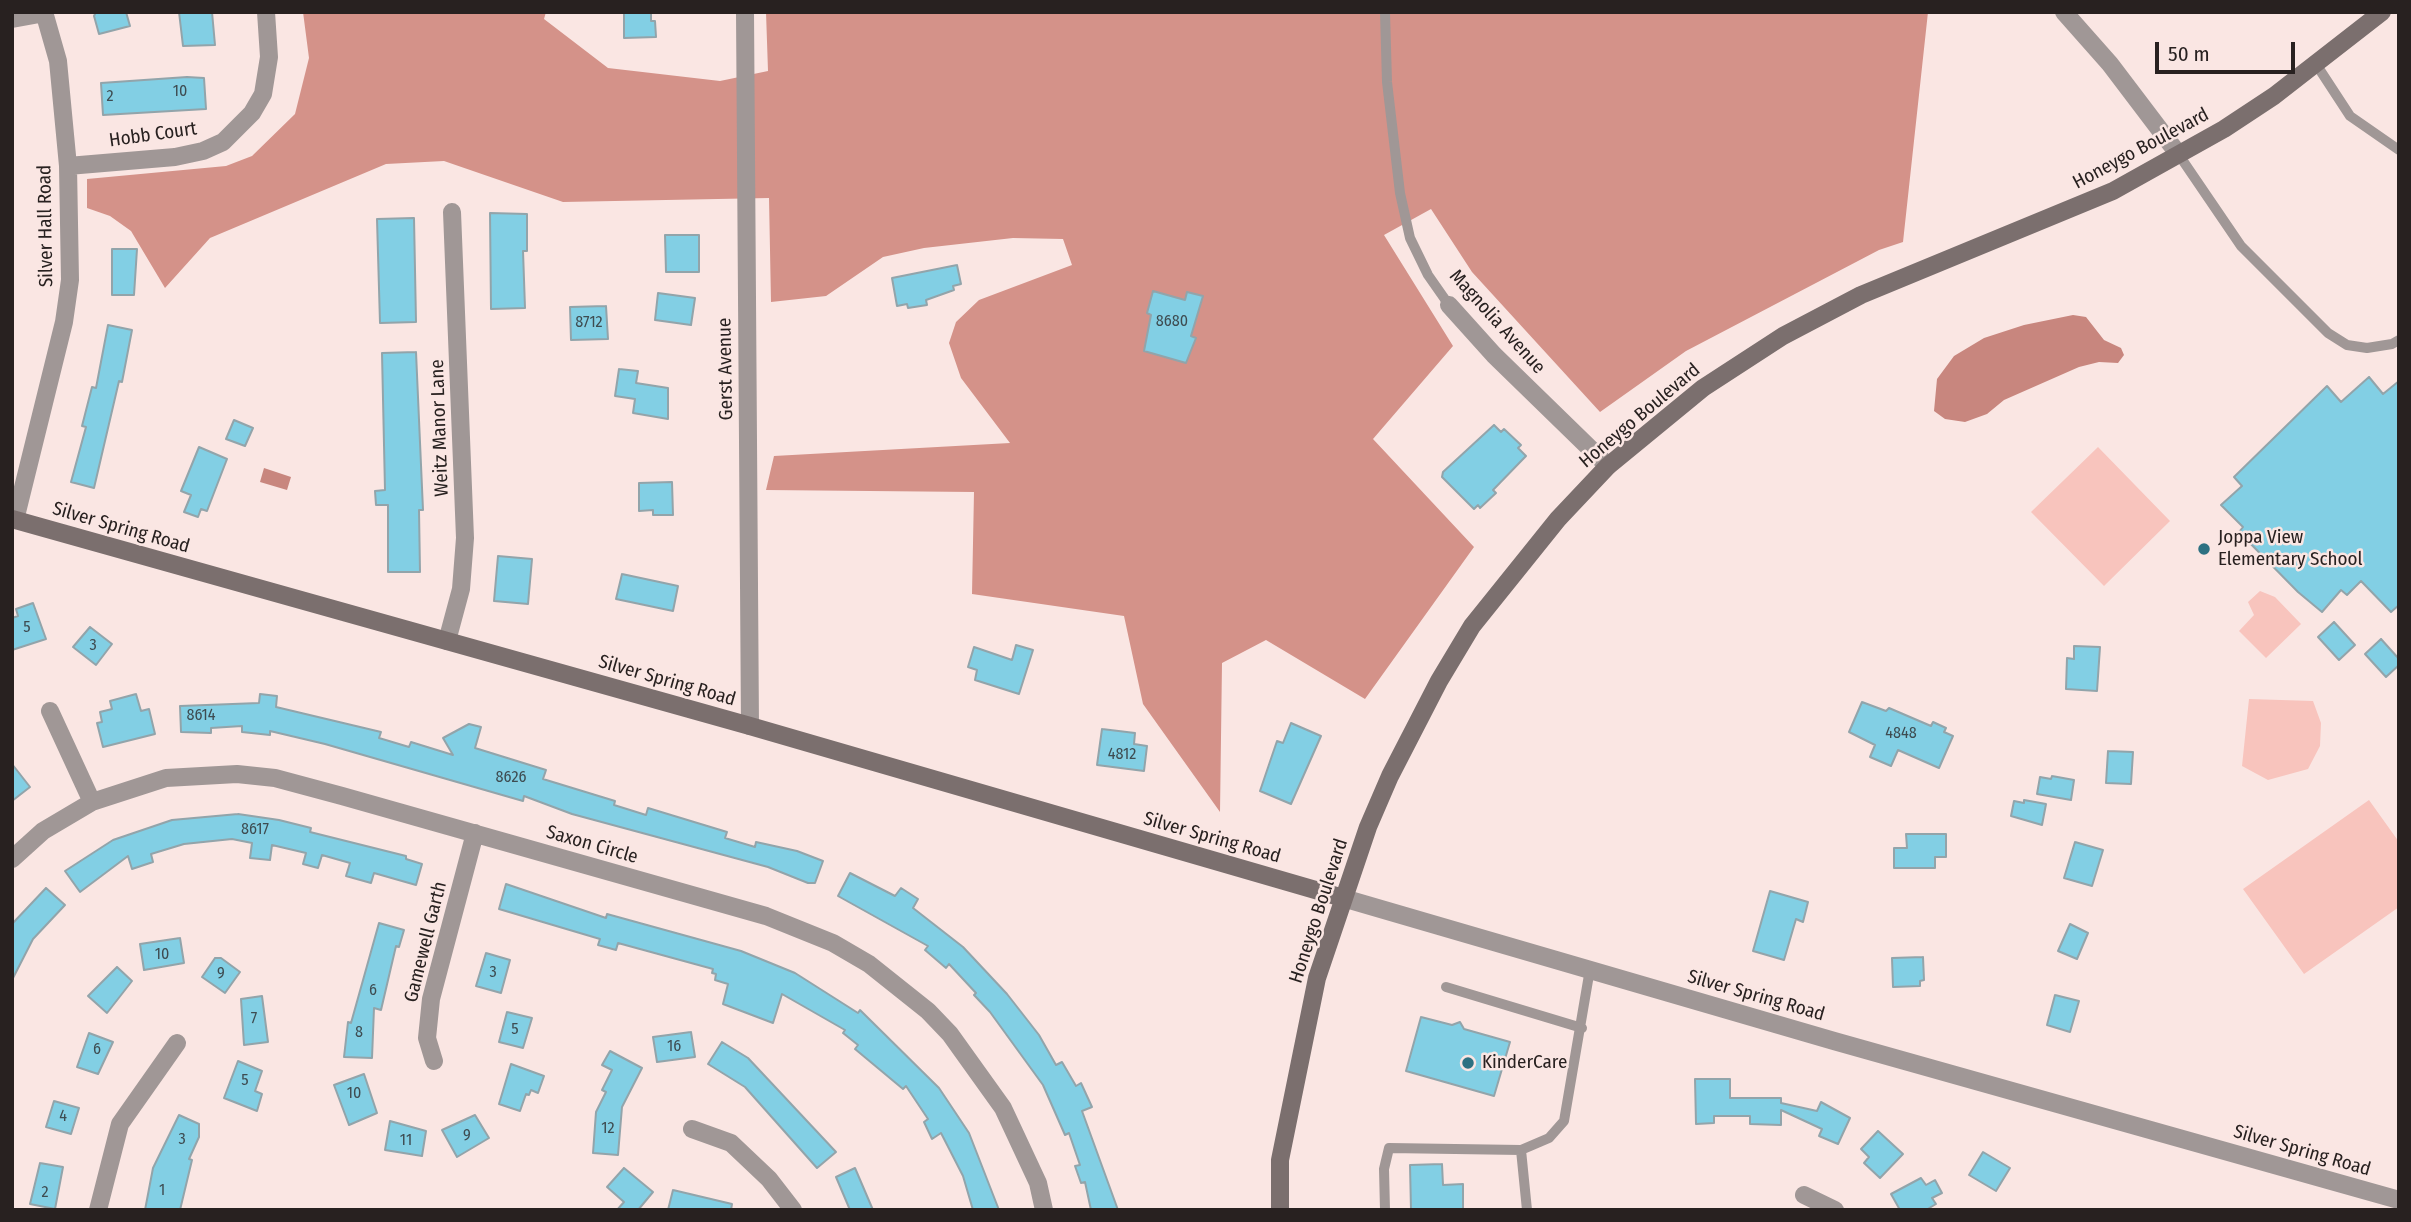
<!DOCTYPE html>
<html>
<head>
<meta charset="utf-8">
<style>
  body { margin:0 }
  #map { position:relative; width:2411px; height:1222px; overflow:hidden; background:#fae6e3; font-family:"Fira Sans Condensed",sans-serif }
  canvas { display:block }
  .frame { position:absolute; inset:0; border:14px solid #282120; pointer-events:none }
  .scale { position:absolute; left:2155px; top:42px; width:140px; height:32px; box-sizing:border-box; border:4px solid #282120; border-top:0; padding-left:9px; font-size:21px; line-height:24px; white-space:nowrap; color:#282120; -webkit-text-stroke:5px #fae6e3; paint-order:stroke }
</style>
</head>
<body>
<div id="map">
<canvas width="2411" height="1222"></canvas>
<div class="frame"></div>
<div class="scale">50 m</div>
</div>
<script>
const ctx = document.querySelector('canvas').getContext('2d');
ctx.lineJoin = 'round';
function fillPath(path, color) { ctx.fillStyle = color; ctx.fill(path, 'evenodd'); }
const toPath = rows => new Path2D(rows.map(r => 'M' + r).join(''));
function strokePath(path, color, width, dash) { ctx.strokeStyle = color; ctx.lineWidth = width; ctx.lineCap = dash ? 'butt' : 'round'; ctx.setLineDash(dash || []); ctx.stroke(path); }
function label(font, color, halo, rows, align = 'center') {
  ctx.font = font + ' "Fira Sans Condensed",sans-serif'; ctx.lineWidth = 5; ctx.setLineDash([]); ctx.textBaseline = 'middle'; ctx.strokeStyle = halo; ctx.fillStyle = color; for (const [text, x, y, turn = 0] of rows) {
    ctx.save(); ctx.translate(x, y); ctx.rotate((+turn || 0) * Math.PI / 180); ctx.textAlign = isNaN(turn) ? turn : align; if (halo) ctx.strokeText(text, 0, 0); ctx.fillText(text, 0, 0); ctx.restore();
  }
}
const green = toPath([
  [2098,447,2170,521,2104,586,2031,512],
  [2260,591,2275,597,2301,624,2266,658,2239,631,2254,615,2248,602],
  [2249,699,2313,701,2321,723,2320,746,2308,769,2268,780,2242,766],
  [2369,800,2399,842,2399,907,2304,974,2243,889]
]);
const forest = toPath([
  [303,12,546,12,544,19,608,68,720,81,768,71,766,12,1928,12,1903,242,1879,250,1686,351,1600,412,1472,272,1431,209,1384,235,1453,346,1373,439,1474,547,1365,699,1266,640,1222,663,1220,812,1143,704,1124,616,972,594,974,492,766,490,774,456,1010,443,961,378,949,343,956,322,979,300,1072,265,1063,239,1013,238,924,248,883,257,826,296,771,302,769,198,563,202,444,161,386,164,210,238,165,288,131,231,110,216,87,208,87,179,226,166,252,156,295,114,309,58]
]);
const water = toPath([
  [2073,315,2086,317,2104,340,2121,348,2124,355,2118,363,2099,362,2079,367,2004,400,1987,414,1965,422,1945,419,1934,411,1937,379,1954,356,1984,338,2024,325],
  [264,468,291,477,287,490,260,482]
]);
const building = toPath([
  [96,12,126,12,130,26,99,34,94,16,96,12],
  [179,12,212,12,215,45,183,46,179,12],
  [624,12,651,12,651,21,655,21,656,37,624,38,624,12],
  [187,77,204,78,206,109,103,115,101,83,187,77],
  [490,213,527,214,527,251,523,251,525,308,491,309,490,213],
  [414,218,416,322,380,323,377,219,414,218],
  [665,235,699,235,699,272,666,272,665,235],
  [112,249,137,249,134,295,112,295,112,249],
  [957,265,961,284,953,286,954,290,926,300,927,305,908,308,907,304,897,306,892,278,957,265],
  [1153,291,1185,300,1187,292,1203,296,1191,336,1196,338,1186,363,1144,351,1151,315,1147,313,1153,291],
  [658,293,695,298,691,325,655,320,658,293],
  [606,306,608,339,571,340,570,307,606,306],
  [108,325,132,330,122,382,119,381,94,488,71,482,86,427,82,426,92,387,96,388,108,325],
  [416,352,423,510,419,510,420,572,388,572,388,505,376,505,375,491,385,490,382,353,416,352],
  [619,369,638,371,636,383,668,388,668,419,633,413,635,399,615,396,619,369],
  [2369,377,2383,394,2399,381,2399,605,2391,612,2361,581,2347,595,2341,590,2322,612,2298,592,2239,532,2243,527,2221,505,2242,486,2234,477,2327,386,2341,402,2369,377],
  [234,420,253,428,245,446,226,439,234,420],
  [1494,425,1501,432,1504,429,1521,445,1518,448,1526,456,1493,490,1496,493,1480,508,1478,505,1474,509,1442,477,1443,472,1494,425],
  [199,447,227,459,207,511,201,509,198,517,184,512,191,495,181,491,199,447],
  [672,482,673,515,653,515,653,510,639,511,639,483,672,482],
  [498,556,532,559,528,604,494,601,498,556],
  [622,574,678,586,673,611,616,599,622,574],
  [33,603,46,639,12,650,12,618,18,616,16,609,33,603],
  [2334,622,2355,645,2339,660,2318,637,2334,622],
  [90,627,112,644,96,665,73,647,90,627],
  [2381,639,2399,659,2399,665,2386,677,2365,654,2381,639],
  [1016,645,1033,650,1019,694,975,680,977,670,968,667,974,647,1012,660,1016,645],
  [2074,646,2100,647,2097,691,2066,689,2067,658,2074,659,2074,646],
  [136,694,141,711,149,709,155,734,103,747,97,723,102,722,100,712,112,709,110,701,136,694],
  [260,694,277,696,276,707,381,732,379,738,409,747,411,742,453,755,443,738,469,724,481,727,475,748,546,770,543,779,615,801,614,805,646,815,648,808,727,832,725,838,755,847,756,842,797,851,823,861,815,883,808,883,768,867,572,814,524,796,523,801,325,744,270,731,270,735,242,732,242,726,211,728,211,733,181,732,180,706,259,703,260,694],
  [1862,702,1886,711,1889,708,1931,726,1933,722,1946,728,1944,732,1953,736,1939,768,1898,750,1891,766,1870,757,1875,745,1849,732,1862,702],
  [1291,723,1321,736,1291,804,1260,791,1277,741,1283,743,1291,723],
  [1102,729,1135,733,1134,744,1147,746,1144,771,1097,765,1102,729],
  [2108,751,2133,752,2131,784,2106,783,2108,751],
  [12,764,30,787,12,801,12,764],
  [2052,776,2074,780,2071,800,2037,794,2040,777,2051,779,2052,776],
  [2024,800,2046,804,2042,825,2011,816,2014,801,2024,803,2024,800],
  [238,814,279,820,311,828,310,832,406,856,406,859,422,864,416,885,374,873,371,883,346,876,350,863,322,855,318,868,303,864,306,853,272,845,270,860,250,858,252,843,232,839,184,844,151,854,153,862,132,869,128,856,80,892,65,871,113,840,172,820,238,814],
  [1906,834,1946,834,1946,857,1935,857,1935,868,1894,868,1894,848,1907,848,1906,834],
  [2075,842,2103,850,2092,886,2064,878,2075,842],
  [850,873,895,896,901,888,918,899,913,908,963,947,1007,994,1039,1035,1056,1065,1062,1062,1076,1086,1081,1083,1092,1107,1082,1111,1118,1210,1091,1210,1085,1182,1081,1183,1075,1166,1080,1165,1069,1133,1065,1135,1043,1085,990,1012,974,995,976,993,949,964,946,968,925,950,928,946,838,896,850,873],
  [506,884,606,918,607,914,741,951,795,973,858,1013,860,1010,939,1088,969,1133,999,1210,973,1210,963,1176,941,1133,932,1139,924,1122,928,1119,906,1086,903,1089,855,1049,858,1045,843,1033,845,1030,782,994,773,1023,723,1004,728,984,715,980,716,974,712,973,713,969,618,943,616,950,598,945,600,939,499,909,506,884],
  [46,888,65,905,33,939,12,980,12,924,46,888],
  [1770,891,1808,902,1803,922,1796,919,1784,960,1753,951,1770,891],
  [379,923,404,930,399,947,396,946,381,1010,374,1008,372,1058,344,1057,348,1022,351,1023,379,923],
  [2070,924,2088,933,2077,959,2058,951,2070,924],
  [180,938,184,963,144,970,140,944,180,938],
  [486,953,510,960,501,993,476,986,486,953],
  [1923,957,1924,980,1920,981,1920,986,1893,987,1892,958,1923,957],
  [215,958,221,958,240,972,225,993,202,977,215,958],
  [117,967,132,981,107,1013,88,996,117,967],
  [2055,995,2079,1001,2070,1032,2047,1025,2055,995],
  [262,996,268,1042,244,1045,241,999,262,996],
  [507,1012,532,1018,523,1048,499,1042,507,1012],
  [1421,1017,1452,1025,1460,1022,1464,1029,1510,1042,1494,1096,1406,1071,1421,1017],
  [691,1032,695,1057,657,1062,653,1037,691,1032],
  [89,1033,113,1042,98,1074,77,1067,89,1033],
  [722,1042,748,1058,836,1152,817,1168,745,1087,708,1064,722,1042],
  [610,1051,642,1068,622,1107,618,1155,593,1153,596,1112,606,1092,602,1090,612,1070,602,1065,610,1051],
  [238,1061,262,1071,255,1091,262,1094,257,1111,224,1098,238,1061],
  [511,1064,544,1076,538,1093,531,1090,529,1095,526,1094,520,1111,499,1104,511,1064],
  [364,1074,377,1113,349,1125,334,1085,364,1074],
  [1695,1079,1730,1079,1730,1098,1781,1098,1781,1103,1817,1111,1821,1102,1850,1118,1838,1144,1819,1136,1822,1129,1781,1110,1781,1125,1750,1124,1750,1116,1714,1116,1714,1123,1696,1124,1695,1079],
  [54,1101,79,1108,71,1134,46,1127,54,1101],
  [179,1115,199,1124,199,1137,189,1159,192,1160,180,1210,145,1210,153,1168,179,1115],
  [475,1115,489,1138,457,1157,442,1130,475,1115],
  [390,1121,426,1131,422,1156,385,1150,390,1121],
  [1878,1131,1903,1154,1880,1178,1864,1163,1869,1157,1861,1149,1878,1131],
  [1983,1152,2010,1168,1996,1191,1969,1175,1983,1152],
  [40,1163,63,1167,55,1209,30,1204,40,1163],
  [1442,1164,1443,1185,1463,1184,1463,1210,1411,1210,1410,1165,1442,1164],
  [624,1168,653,1192,638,1210,617,1210,624,1202,607,1187,624,1168],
  [855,1168,873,1210,850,1210,836,1177,855,1168],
  [1921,1178,1926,1185,1935,1180,1942,1193,1932,1198,1936,1204,1926,1210,1900,1210,1891,1194,1921,1178],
  [673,1190,732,1204,731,1210,668,1210,673,1190]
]);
const service = toPath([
  [1385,12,1387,82,1400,193,1410,238,1428,275,1449,305],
  [2316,64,2350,116,2399,150],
  [2179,155,2241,246,2328,333,2347,345,2367,348,2392,344,2399,340],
  [1446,987,1582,1028],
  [1521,1150,1527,1210],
  [1385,1210,1384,1169,1389,1148,1521,1150,1549,1138,1564,1121,1590,969]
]);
const minor = toPath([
  [745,12,750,726],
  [2064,12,2110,64,2179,155],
  [12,19,45,13],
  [68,166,175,157,203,151,223,142,252,113,263,94,269,57,266,12],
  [1449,305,1494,355,1608,466],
  [15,520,64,322,70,280,68,166,58,61,44,12],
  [447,641,461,589,465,538,452,212],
  [50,711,92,802],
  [12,859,43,831,92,802,166,778,237,774,275,778,342,796,766,916,833,943,869,964,928,1011,950,1034,1003,1108,1038,1183,1044,1210],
  [1343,898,1834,1041,2399,1200],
  [434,1061,427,1038,431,999,475,833],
  [692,1129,731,1143,769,1179,793,1210],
  [1804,1195,1835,1210],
  [98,1210,120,1124,177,1043]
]);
const secondary = toPath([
  [12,519,750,726,1343,898],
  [1280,1210,1280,1160,1317,978,1368,827,1390,776,1439,681,1472,626,1558,519,1608,466,1703,388,1783,336,1861,295,2113,191,2224,129,2274,96,2382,12]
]);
const markers = [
  [2204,549,7,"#2d7182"],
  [1468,1063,7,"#2d7182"]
];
const numberNames = [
  ["10",180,92],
  ["2",110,97],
  ["8680",1172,322],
  ["8712",589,323],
  ["5",27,628],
  ["3",93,646],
  ["8614",201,716],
  ["4848",1901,734],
  ["4812",1122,755],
  ["8626",511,778],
  ["8617",255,830],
  ["10",162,955],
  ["3",493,973],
  ["9",221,974],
  ["6",373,991],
  ["7",254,1019],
  ["5",515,1030],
  ["8",359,1033],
  ["16",674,1047],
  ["6",97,1050],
  ["5",245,1081],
  ["10",354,1094],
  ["4",63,1117],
  ["12",608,1129],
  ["9",467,1136],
  ["3",182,1140],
  ["11",406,1141],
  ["1",162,1191],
  ["2",45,1193]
];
const streetNames = [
  ["Hobb Court",153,135,-8],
  ["Honeygo Boulevard",2141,149,-28],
  ["Silver Hall Road",46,226,-91],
  ["Magnolia Avenue",1497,322,48],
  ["Gerst Avenue",726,369,-91],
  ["Honeygo Boulevard",1640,416,-40],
  ["Weitz Manor Lane",440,428,-92],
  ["Silver Spring Road",121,528,16],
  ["Silver Spring Road",667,681,16],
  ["Silver Spring Road",1212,838,16],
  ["Saxon Circle",592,845,16],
  ["Honeygo Boulevard",1319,911,-72],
  ["Gamewell Garth",426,942,-76],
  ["Silver Spring Road",1756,996,16],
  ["Silver Spring Road",2302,1151,16]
];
const poiNames = [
  ["Joppa View",2218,538],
  ["Elementary School",2218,560],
  ["KinderCare",1482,1063]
];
fillPath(green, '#f8c4bd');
fillPath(forest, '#d49289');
fillPath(water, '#c8867e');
fillPath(building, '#82cfe4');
strokePath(building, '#92a4aa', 2);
strokePath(service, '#a09796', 10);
strokePath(minor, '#a09796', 18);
strokePath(secondary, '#7b6f6e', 18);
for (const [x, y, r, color] of markers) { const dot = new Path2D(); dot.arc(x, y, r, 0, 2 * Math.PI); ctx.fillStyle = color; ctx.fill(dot); strokePath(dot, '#fae6e3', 2.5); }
label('16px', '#3e4c51', null, numberNames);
label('19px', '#282120', '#fae6e3', streetNames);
label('19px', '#282120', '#fae6e3', poiNames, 'left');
</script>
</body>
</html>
